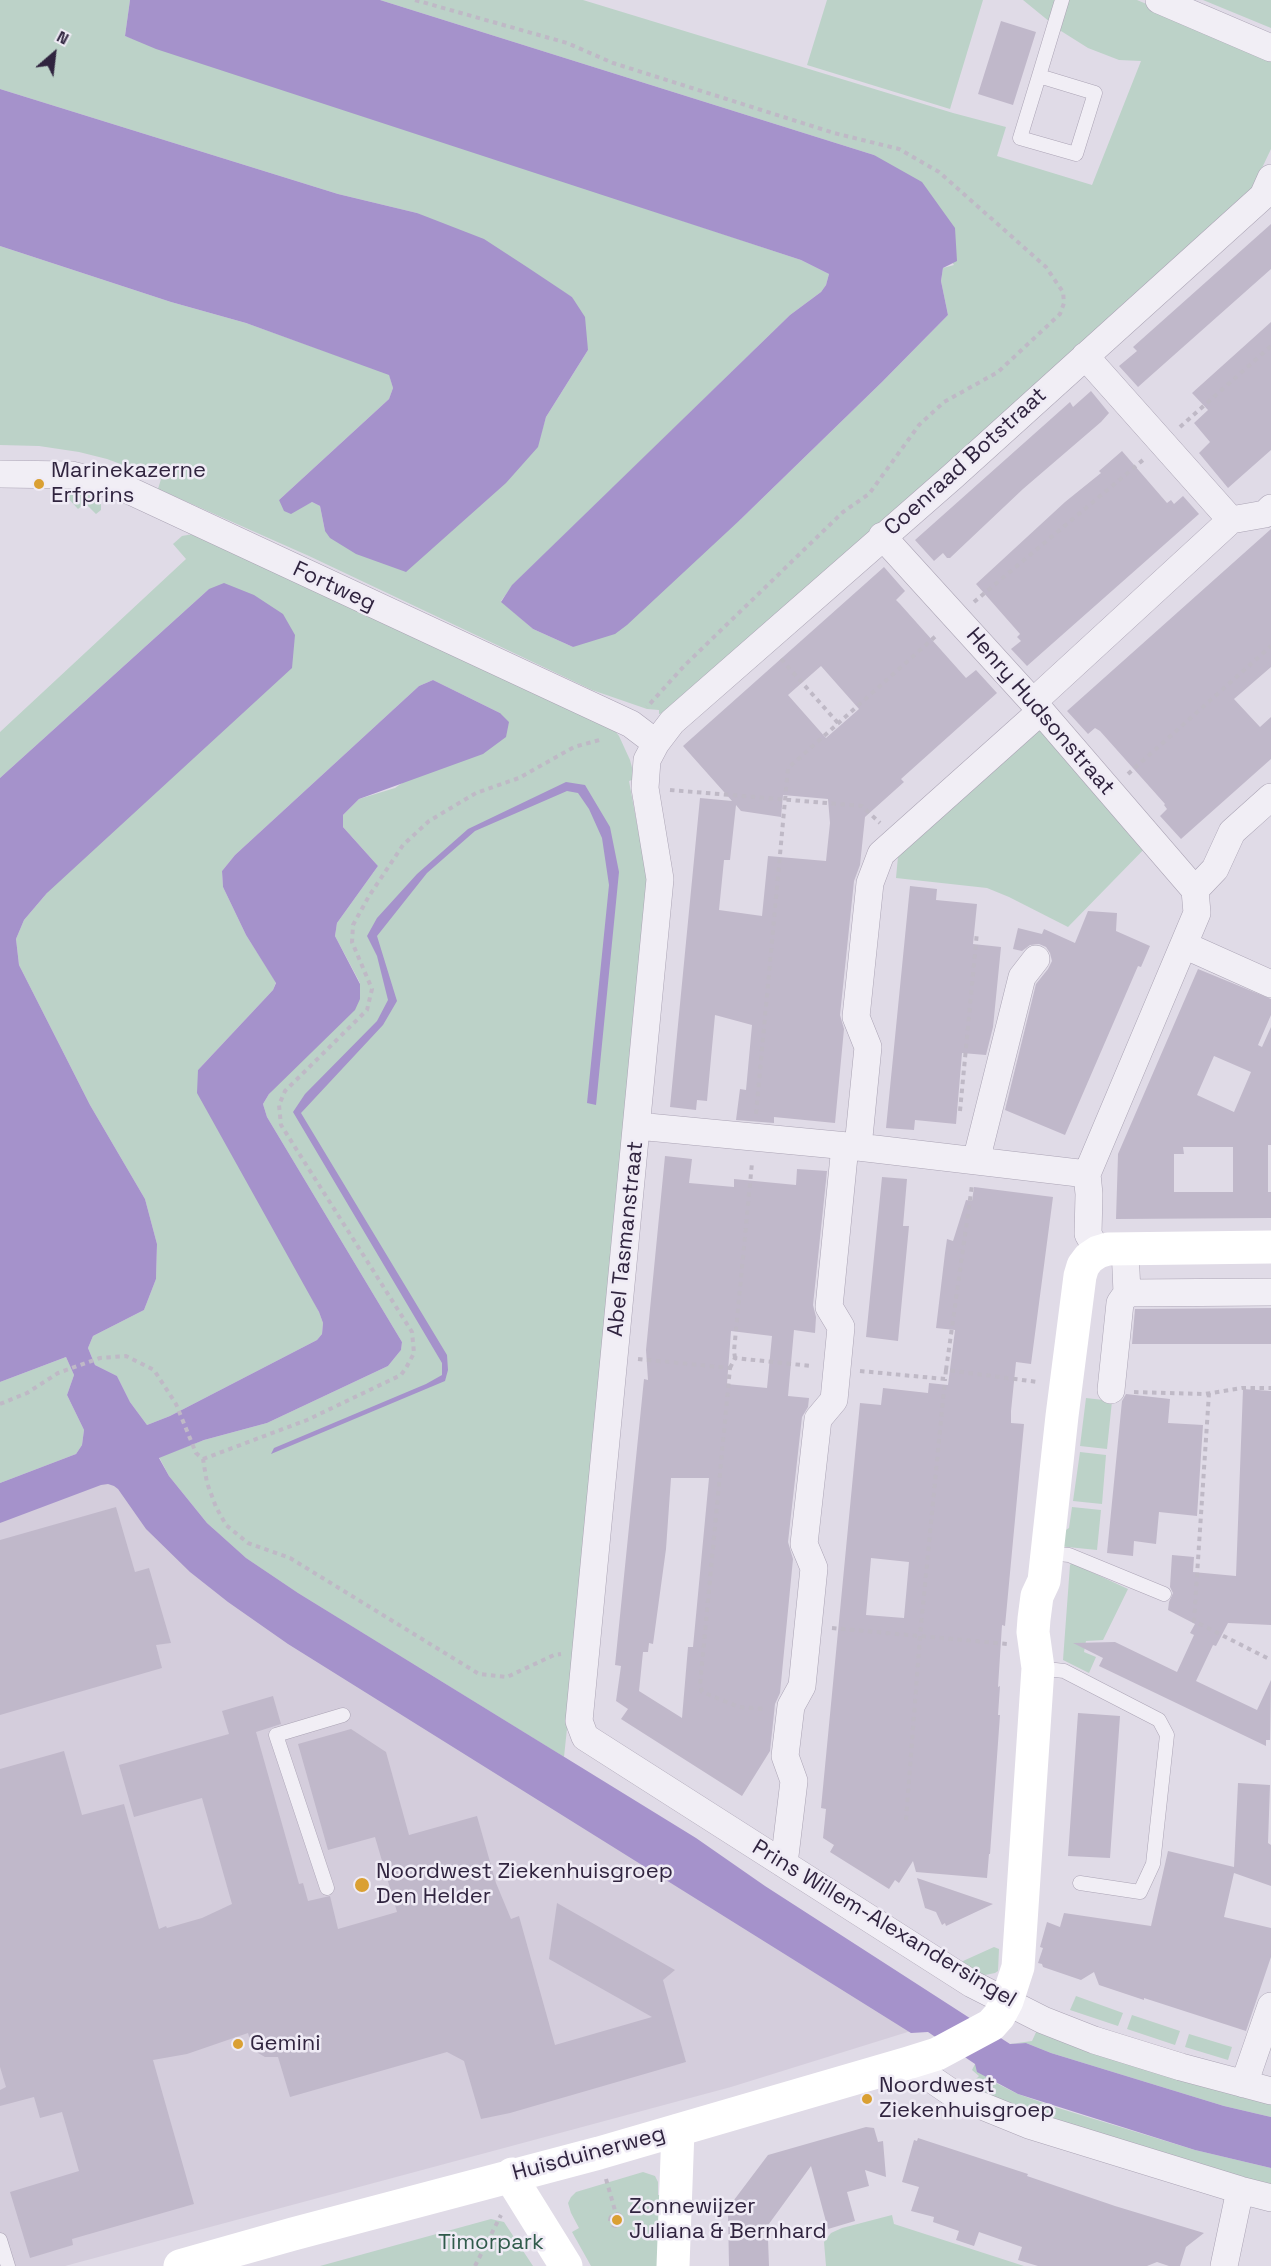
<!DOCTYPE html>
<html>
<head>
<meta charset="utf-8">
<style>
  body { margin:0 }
  #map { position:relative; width:1271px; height:2266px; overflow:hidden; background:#e0dbe7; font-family:"Space Grotesk",sans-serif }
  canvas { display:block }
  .north { position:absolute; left:24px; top:24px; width:60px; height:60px; -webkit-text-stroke:4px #efebf5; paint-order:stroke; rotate:28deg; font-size:16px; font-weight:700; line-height:24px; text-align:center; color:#30243f }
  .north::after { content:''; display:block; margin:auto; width:21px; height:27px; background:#30243f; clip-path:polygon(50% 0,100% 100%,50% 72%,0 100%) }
</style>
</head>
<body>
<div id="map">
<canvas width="1271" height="2266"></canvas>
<div class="north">N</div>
</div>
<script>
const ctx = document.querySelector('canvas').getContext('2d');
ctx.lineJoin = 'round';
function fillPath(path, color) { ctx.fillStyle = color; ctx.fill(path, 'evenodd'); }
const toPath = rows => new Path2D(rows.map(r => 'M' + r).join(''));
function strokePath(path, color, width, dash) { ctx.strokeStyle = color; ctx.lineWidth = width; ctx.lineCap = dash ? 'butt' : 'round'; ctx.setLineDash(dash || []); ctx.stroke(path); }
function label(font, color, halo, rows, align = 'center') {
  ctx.font = font + ' "Space Grotesk",sans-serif'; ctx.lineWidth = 5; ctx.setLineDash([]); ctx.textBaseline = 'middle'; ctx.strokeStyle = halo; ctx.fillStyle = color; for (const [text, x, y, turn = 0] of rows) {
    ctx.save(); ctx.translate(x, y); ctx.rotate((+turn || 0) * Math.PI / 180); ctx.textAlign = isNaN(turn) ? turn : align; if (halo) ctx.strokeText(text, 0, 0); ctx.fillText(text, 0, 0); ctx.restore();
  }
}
const built = toPath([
  [115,1462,943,2021,731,2087,65,2266,0,2266,0,1506]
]);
const green = toPath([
  [0,0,130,0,125,36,801,260,829,274,826,285,821,292,790,315,513,585,501,601,533,629,573,647,741,519,882,382,948,315,941,281,943,268,954,265,874,155,380,0,583,0,953,113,1006,127,997,156,1092,185,1141,61,1119,60,1088,48,1061,31,1023,0,1137,0,1271,57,1271,149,1252,189,1091,336,667,712,659,714,659,710,647,709,592,690,309,556,158,489,161,479,107,459,79,452,39,446,0,445,0,246,171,302,246,323,389,374,393,388,389,399,279,500,301,507,312,502,320,506,325,531,537,447,546,417,588,350,572,297,417,213,338,194,0,89],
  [827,0,983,0,950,109,807,65],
  [1203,0,1271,0,1271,28],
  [74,491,83,492,101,500,101,510,96,514,85,503,78,509,65,495],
  [193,534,612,727,619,736,630,760,635,779,629,781,644,862,649,861,625,1177,564,1757,298,1593,246,1558,207,1523,169,1476,159,1457,204,1440,267,1423,388,1366,401,1350,402,1342,267,1117,263,1104,269,1094,360,983,335,936,337,923,378,866,343,827,343,815,359,799,395,788,500,713,433,680,419,686,235,855,222,871,223,887,246,935,276,982,273,990,198,1070,319,1312,323,1323,322,1334,317,1340,170,1416,147,1425,130,1402,117,1376,95,1365,88,1348,93,1336,144,1310,156,1279,157,1244,145,1199,90,1105,19,965,16,939,24,920,47,893,209,589,0,778,0,732,186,559,173,544,182,536],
  [1042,718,1153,840,1068,927,1009,897,987,888,896,878,899,846],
  [66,1357,74,1375,67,1395,84,1430,82,1445,76,1454,0,1483,0,1382],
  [1086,1398,1112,1401,1107,1449,1080,1446],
  [1080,1452,1106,1455,1102,1504,1073,1501],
  [1072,1507,1101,1510,1097,1550,1058,1546,1061,1533,1069,1528],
  [1072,1563,1128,1589,1103,1640,1086,1641,1084,1652,1096,1657,1089,1673,1063,1660,1070,1565],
  [994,1947,999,1949,998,1971,995,1973,985,1975,977,1974,961,1965,963,1961],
  [1076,1996,1123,2013,1118,2026,1070,2010],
  [1132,2015,1180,2031,1175,2045,1127,2029],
  [1037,2030,1271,2102,1271,2117,1224,2106,1051,2053,1026,2043,1010,2044,1032,2041],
  [1189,2034,1232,2047,1228,2060,1185,2047],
  [975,2064,998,2084,1018,2094,1055,2107,1195,2150,1271,2168,1271,2189,1220,2177,965,2090,979,2076,972,2070],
  [643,2172,655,2176,658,2182,658,2195,669,2195,668,2266,591,2266,572,2232,579,2228,571,2213,568,2203,571,2197,576,2192],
  [892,2215,894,2224,1024,2266,826,2266,824,2242,831,2233,842,2228],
  [491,2219,504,2222,533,2266,320,2266]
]);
const water = toPath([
  [130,0,380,0,874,155,922,182,955,228,957,261,943,268,941,281,948,315,882,382,741,519,627,625,615,634,573,647,533,629,501,602,512,585,790,315,821,292,826,285,829,274,801,260,156,49,125,36],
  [0,89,338,194,417,213,484,239,527,267,572,297,585,317,588,350,546,417,538,447,506,483,406,572,356,554,330,538,325,531,320,506,312,502,291,514,284,511,279,500,389,399,393,388,389,375,246,323,171,302,0,246],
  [224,583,254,595,283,614,295,635,292,668,47,893,24,920,16,939,19,965,90,1105,145,1199,157,1244,156,1279,144,1310,93,1336,88,1348,95,1365,117,1376,130,1402,147,1425,170,1416,317,1340,322,1334,323,1323,319,1312,197,1093,198,1070,273,990,276,983,246,935,223,887,222,871,235,855,419,686,433,680,500,713,509,722,506,737,483,754,359,799,343,815,343,827,378,866,337,923,335,936,360,984,360,999,355,1010,269,1094,263,1104,267,1117,402,1342,401,1350,388,1366,267,1423,204,1440,159,1458,169,1476,207,1523,246,1558,298,1593,696,1838,765,1886,1010,2044,1026,2043,1051,2053,1224,2106,1271,2117,1271,2168,1195,2150,1018,2094,977,2072,975,2064,928,2032,911,2033,288,1644,228,1602,190,1572,146,1529,118,1489,114,1486,108,1484,101,1485,0,1523,0,1483,76,1454,82,1445,84,1430,67,1395,74,1375,66,1357,0,1382,0,778,209,589],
  [566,782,585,785,610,827,619,872,596,1105,587,1103,609,885,602,838,589,809,578,793,567,791,475,831,427,873,377,936,397,1001,383,1025,301,1113,447,1355,448,1370,445,1381,271,1454,274,1448,426,1384,442,1375,442,1363,293,1112,305,1094,377,1021,388,1000,377,956,367,936,377,918,417,874,468,829]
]);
const building = toPath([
  [1001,21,1036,32,1013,105,978,94],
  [1271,224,1271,269,1138,387,1119,366,1137,351,1133,347],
  [1271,322,1271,450,1228,488,1199,453,1210,442,1194,423,1208,410,1192,393],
  [1091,391,1109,413,1101,422,1023,489,950,558,947,558,943,553,934,561,915,540,1070,402,1073,407],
  [1122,451,1167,503,1171,500,1174,504,1183,496,1199,514,1027,666,1011,649,1021,641,1017,637,1020,634,976,584,1065,502,1101,473,1099,471],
  [1271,529,1271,667,1234,699,1260,727,1271,717,1271,759,1181,839,1160,816,1167,809,1164,805,1165,804,1100,731,1095,728,1088,734,1067,711],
  [884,567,905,591,896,600,900,604,966,678,976,670,997,693,901,779,904,782,865,817,860,865,854,881,840,1015,844,1029,835,1123,774,1117,774,1123,736,1120,740,1089,746,1090,752,1025,715,1015,707,1101,697,1100,696,1110,670,1107,700,798,732,801,683,746],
  [821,666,859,709,826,738,788,695],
  [783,795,828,799,830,823,826,861,768,856,762,916,719,910,724,860,730,860,736,805,741,811,781,817],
  [910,886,937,889,936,900,977,904,973,944,1001,947,993,1027,986,1055,962,1053,956,1124,915,1120,914,1130,886,1128],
  [1088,911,1117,913,1116,931,1150,946,1141,967,1138,966,1065,1135,1005,1110,1036,984,1048,969,1052,961,1050,953,1046,947,1039,944,1030,945,1022,951,1013,949,1018,928,1042,934,1044,929,1075,943],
  [1198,969,1271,999,1271,1015,1258,1045,1262,1047,1271,1027,1271,1145,1268,1145,1268,1192,1271,1192,1271,1218,1116,1219,1118,1154],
  [1214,1056,1251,1072,1234,1112,1197,1095],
  [1183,1147,1233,1147,1233,1192,1174,1192,1174,1154,1184,1154],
  [665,1156,692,1159,689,1183,734,1187,734,1179,796,1185,797,1169,827,1171,813,1305,816,1317,815,1333,794,1330,788,1396,809,1398,808,1407,802,1417,788,1542,793,1559,780,1693,775,1704,770,1751,742,1796,621,1719,628,1709,616,1701,621,1666,615,1665,644,1379,648,1380,646,1350],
  [731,1331,772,1336,767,1388,727,1384],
  [671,1478,709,1478,693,1647,688,1647,682,1718,639,1691,643,1652,648,1652,649,1643,653,1644,666,1549],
  [882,1177,907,1179,903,1226,909,1226,898,1341,866,1337],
  [974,1187,1053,1197,1031,1364,1016,1362,1011,1411,1011,1423,1024,1424,1005,1626,1002,1625,998,1687,1000,1686,998,1715,1000,1715,990,1854,989,1854,987,1878,916,1872,913,1861,899,1883,895,1880,889,1889,830,1852,834,1845,823,1838,826,1809,821,1808,860,1403,881,1405,883,1388,928,1393,929,1383,948,1385,955,1330,936,1328,945,1253,947,1239,953,1241,966,1200,972,1201],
  [871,1558,909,1562,904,1618,866,1615],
  [1271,1308,1271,1344,1132,1344,1135,1309],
  [1243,1389,1271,1391,1271,1625,1228,1623,1216,1646,1213,1645,1196,1681,1257,1710,1271,1680,1270,1740,1266,1740,1266,1746,1099,1666,1103,1658,1073,1643,1115,1642,1177,1672,1194,1635,1190,1633,1195,1624,1168,1610,1169,1602,1173,1593,1170,1587,1172,1555,1194,1557,1193,1572,1236,1576],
  [1126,1394,1170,1399,1168,1423,1203,1425,1197,1516,1159,1512,1156,1544,1134,1541,1133,1556,1107,1553,1122,1401],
  [116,1507,135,1572,149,1568,171,1643,156,1645,162,1668,0,1715,0,1540],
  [273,1696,281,1724,256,1732,299,1884,303,1883,308,1901,330,1896,338,1929,397,1912,375,1837,328,1850,298,1744,351,1729,386,1752,409,1835,477,1816,496,1883,511,1919,519,1916,555,2045,652,2017,549,1959,557,1903,675,1970,663,1980,686,2062,510,2113,481,2119,464,2061,447,2052,290,2097,278,2057,265,2057,253,2050,248,2033,187,2054,153,2060,194,2204,72,2239,73,2245,30,2258,10,2192,79,2171,62,2112,40,2118,34,2097,0,2106,0,2090,6,2087,0,2067,0,1769,64,1751,82,1815,124,1804,159,1929,166,1926,167,1928,202,1918,232,1904,202,1798,134,1817,119,1765,229,1734,222,1711],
  [1078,1713,1120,1716,1110,1858,1068,1856],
  [1238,1783,1270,1785,1268,1843,1271,1845,1271,1886,1234,1873,1224,1917,1271,1928,1271,1957,1246,2031,1144,1998,1144,2000,1099,1985,1094,1972,1081,1980,1043,1967,1042,1964,1038,1963,1043,1948,1040,1947,1047,1922,1060,1927,1064,1913,1151,1926,1168,1851,1234,1867],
  [917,1878,993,1904,946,1926,945,1923,942,1925,936,1912,925,1908],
  [866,2127,874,2128,878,2142,883,2141,886,2177,865,2170,869,2186,847,2192,855,2221,828,2229,811,2166,758,2239,768,2239,769,2266,729,2266,728,2213,729,2213,731,2204,768,2155],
  [918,2138,1028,2174,1027,2176,1115,2206,1204,2233,1186,2247,1180,2266,1169,2266,1157,2262,1147,2266,1038,2266,1018,2260,1022,2247,979,2232,974,2246,956,2240,959,2231,933,2222,934,2217,911,2211,919,2187,902,2182,914,2140,917,2141]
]);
const path = toPath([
  [415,0,567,43,613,63,834,133,899,149,939,172,1046,267,1063,292,1064,303,1060,314,998,372,944,402,919,425,869,494,843,512,685,665,647,707],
  [1180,427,1271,346],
  [974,602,1143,460],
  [781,659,838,723],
  [1128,774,1271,646],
  [670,790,862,806,880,823],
  [960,1111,977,932],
  [756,1114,788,768,937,635],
  [735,1358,734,1351,752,1163],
  [638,1359,730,1368,700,1685,702,1692,739,1707,765,1709],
  [730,1368,735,1358,811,1366],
  [946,1370,972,1185],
  [860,1371,945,1379,946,1370,1038,1382],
  [1134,1392,1205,1394,1242,1388,1271,1388],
  [1209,1393,1194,1621,1271,1660],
  [0,1404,27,1393,58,1373,100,1358,126,1356,154,1370,176,1404,196,1453,203,1459,207,1483,216,1507,226,1525,248,1543,290,1558,479,1674,507,1677,554,1655,561,1654],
  [203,1459,307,1420,401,1375,406,1368,414,1353,412,1332,281,1125,279,1105,285,1091,367,1010,372,989,352,942,353,925,369,896,403,845,429,821,476,793,519,778,574,747,603,739],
  [832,1628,1007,1644],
  [906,1820,920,1636,945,1379],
  [606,2179,616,2214],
  '610 2220a6 6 0 1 1 12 0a6 6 0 1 1-12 0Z',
  [475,2266,501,2215]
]);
const lane = toPath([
  [1039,76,1095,93,1076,154,1020,138,1039,76,1062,0],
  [1047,1553,1069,1555,1164,1594],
  [1038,1668,1064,1671,1159,1720,1167,1735,1153,1864,1140,1892,1080,1883],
  [327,1888,276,1735,343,1715],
  [0,2240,8,2266]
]);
const street = toPath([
  [1159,0,1271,48],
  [1271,178,1263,196,952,477,672,722,656,743,647,760,645,788,660,879,579,1721,585,1737,972,1984,1043,2020,1094,2040,1181,2067,1271,2091],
  [1085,356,1231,520],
  [0,474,72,475,124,488,631,724,656,743],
  [882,536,1033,702,1195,890],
  [1033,702,1231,520,1265,514,1271,508],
  [1195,890,1215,869,1232,832,1271,797],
  [1184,945,1271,984],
  [637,1126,858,1147,1087,1174],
  [858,1147,868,1047,856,1017,870,883,881,854,1041,711],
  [976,1161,1022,977,1036,959],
  [1098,1252,1088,1234,1089,1194,1087,1174,1197,913,1195,890],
  [1127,1293,1271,1292],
  [1111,1390,1120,1303,1127,1293,1125,1248],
  [784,1864,794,1781,785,1756,791,1706,802,1686,814,1568,804,1544,818,1419,834,1400,841,1327,829,1307,845,1146],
  [908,2063,955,2095,1029,2125,1240,2190,1271,2198],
  [1244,2084,1271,2006],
  [1224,2266,1240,2190]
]);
const secondary = toPath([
  [512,2174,515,2184,566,2266],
  [180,2266,293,2234,599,2153,908,2063,937,2054,991,2025,999,2016,1007,2001,1018,1967,1038,1668,1033,1632,1034,1619,1037,1596,1044,1581,1062,1416,1080,1276,1083,1266,1089,1258,1098,1252,1108,1249,1271,1247],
  [673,2266,678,2130]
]);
const markers = [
  [39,484,6,"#daa033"],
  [362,1885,8,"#daa033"],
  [238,2044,6,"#daa033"],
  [867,2099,6,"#daa033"],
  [617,2220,6,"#daa033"]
];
const streetNames = [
  ["Coenraad Botstraat",966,462,-42],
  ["Fortweg",334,587,25],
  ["Henry Hudsonstraat",1040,712,49],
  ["Abel Tasmanstraat",626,1239,-84],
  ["Prins Willem-Alexandersingel",884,1924,31],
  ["Huisduinerweg",589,2154,-15]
];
const poiNames = [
  ["Marinekazerne",51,471],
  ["Erfprins",51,496],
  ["Noordwest Ziekenhuisgroep",376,1872],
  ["Den Helder",376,1897],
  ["Gemini",250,2044],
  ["Noordwest",879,2086],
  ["Ziekenhuisgroep",879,2111],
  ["Zonnewijzer",629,2207],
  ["Juliana & Bernhard",629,2232]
];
const parkNames = [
  ["Timorpark",491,2243]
];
fillPath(built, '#d4cddc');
fillPath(green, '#bcd2c8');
fillPath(water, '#a592cb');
fillPath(building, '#c0b8ca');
strokePath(lane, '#aba4b5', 15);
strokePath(street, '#aba4b5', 28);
strokePath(path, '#bfb9c6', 4, [4.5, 4.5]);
strokePath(lane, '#f1eef5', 14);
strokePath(street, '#f1eef5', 27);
strokePath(secondary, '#fff', 33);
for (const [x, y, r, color] of markers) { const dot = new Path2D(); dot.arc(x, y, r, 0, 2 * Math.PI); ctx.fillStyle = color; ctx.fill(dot); strokePath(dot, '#efebf5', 2); }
label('22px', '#30243f', '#efebf5', streetNames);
label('22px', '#30243f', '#efebf5', poiNames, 'left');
label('22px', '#305b4b', '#efebf5', parkNames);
</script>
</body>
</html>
